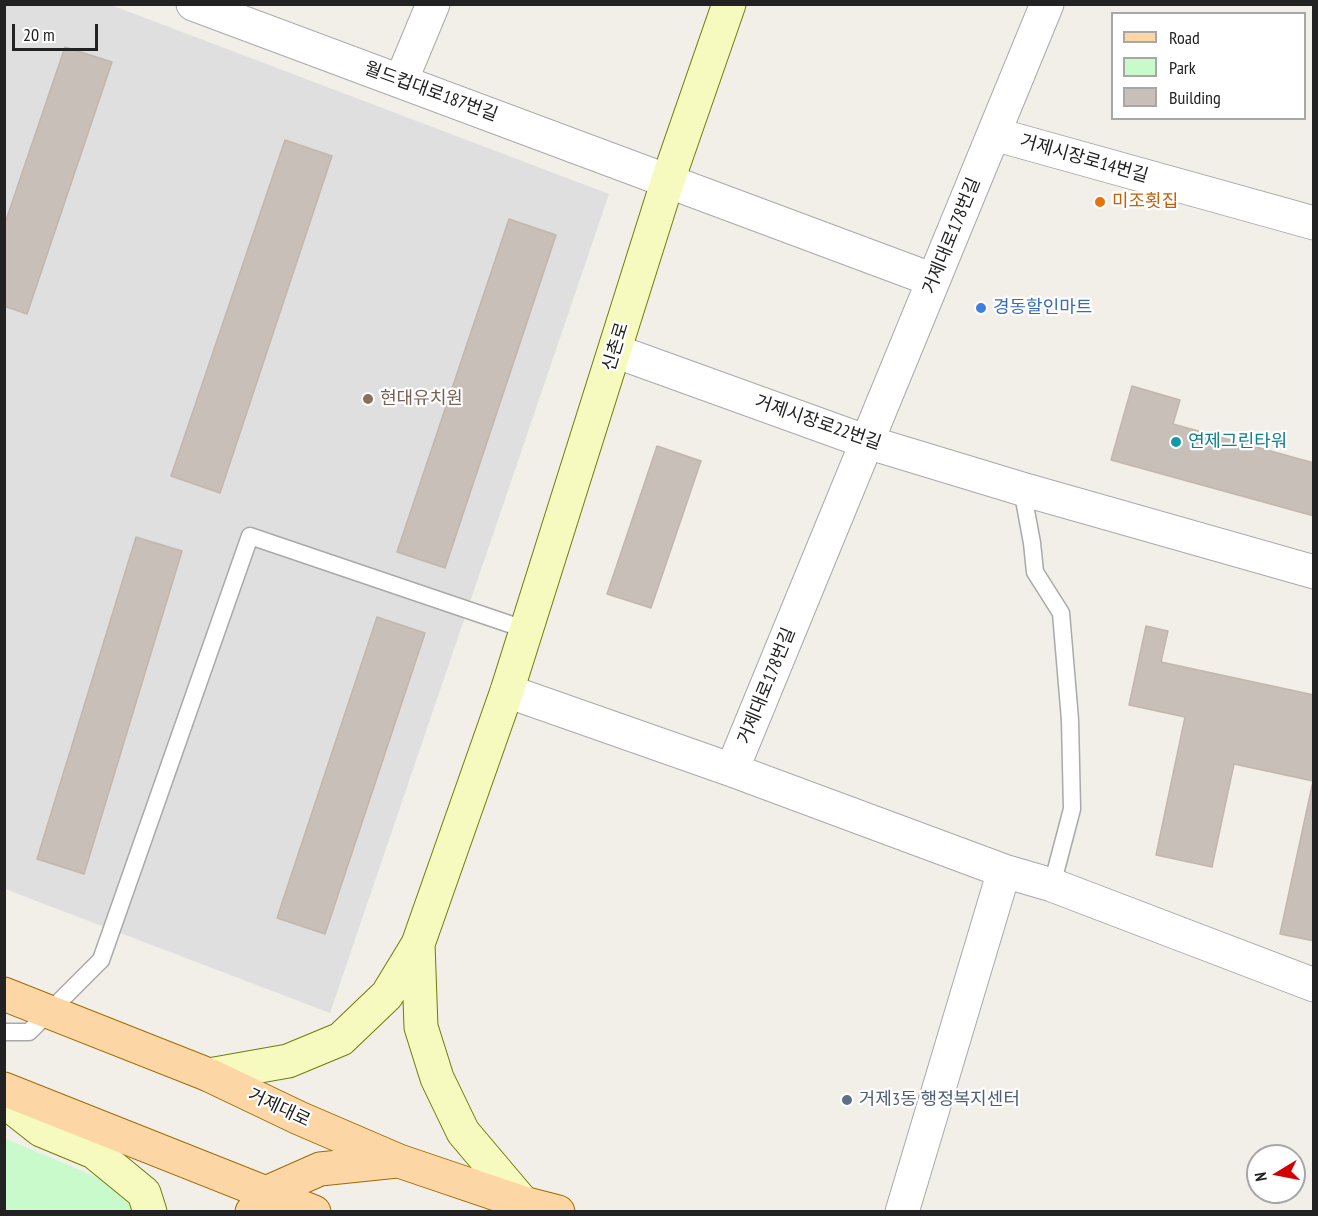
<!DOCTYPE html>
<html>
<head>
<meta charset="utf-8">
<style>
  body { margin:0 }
  #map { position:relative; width:1318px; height:1216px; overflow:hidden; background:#f2efe9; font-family:"PT Sans Narrow",sans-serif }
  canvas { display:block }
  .frame { position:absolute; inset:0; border:6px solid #222; pointer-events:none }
  .legend { position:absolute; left:1111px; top:12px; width:195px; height:108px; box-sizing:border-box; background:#fff; border:2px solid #a7a7a7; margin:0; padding:8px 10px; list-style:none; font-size:18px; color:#222 }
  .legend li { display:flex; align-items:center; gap:12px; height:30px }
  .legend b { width:30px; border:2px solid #a7a7a7 }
  .north { position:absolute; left:1246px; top:1144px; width:60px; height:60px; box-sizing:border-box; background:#fff; border:2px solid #a7a7a7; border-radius:50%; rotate:260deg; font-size:16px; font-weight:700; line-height:24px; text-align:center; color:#222 }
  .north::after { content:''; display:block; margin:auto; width:21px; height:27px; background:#d40000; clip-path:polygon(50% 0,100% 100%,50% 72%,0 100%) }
  .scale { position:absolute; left:12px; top:24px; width:86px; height:27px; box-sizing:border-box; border:3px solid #222; border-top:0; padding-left:8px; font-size:18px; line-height:21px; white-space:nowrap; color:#222; -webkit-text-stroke:4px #fff; paint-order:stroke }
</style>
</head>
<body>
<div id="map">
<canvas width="1318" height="1216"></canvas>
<div class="frame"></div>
<ul class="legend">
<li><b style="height:8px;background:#fcd6a4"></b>Road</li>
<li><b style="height:16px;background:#c8facc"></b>Park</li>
<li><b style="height:16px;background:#c7bfb8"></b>Building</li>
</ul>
<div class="north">N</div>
<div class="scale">20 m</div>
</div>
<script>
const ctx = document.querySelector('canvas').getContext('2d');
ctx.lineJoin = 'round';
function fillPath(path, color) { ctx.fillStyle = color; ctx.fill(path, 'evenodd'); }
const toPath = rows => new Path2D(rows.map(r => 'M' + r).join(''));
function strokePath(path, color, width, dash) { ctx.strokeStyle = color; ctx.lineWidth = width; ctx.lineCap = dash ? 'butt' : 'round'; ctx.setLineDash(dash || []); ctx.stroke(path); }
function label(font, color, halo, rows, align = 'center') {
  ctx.font = font + ' "PT Sans Narrow","Noto Sans KR",sans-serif'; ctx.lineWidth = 4.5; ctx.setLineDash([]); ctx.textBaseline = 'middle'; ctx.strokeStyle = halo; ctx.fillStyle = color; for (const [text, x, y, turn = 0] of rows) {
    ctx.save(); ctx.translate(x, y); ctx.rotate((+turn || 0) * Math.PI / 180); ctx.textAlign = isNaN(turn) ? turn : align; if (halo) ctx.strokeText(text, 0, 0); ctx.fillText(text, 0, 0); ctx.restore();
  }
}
const residential = toPath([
  [5,5,111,5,609,194,330,1013,5,889]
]);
const park = toPath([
  [4,1138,127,1190,135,1211,5,1211]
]);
const building = toPath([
  [65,47,112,62,27,314,4,306,4,226,65,47],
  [285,140,332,156,220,493,171,476,285,140],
  [509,219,556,235,445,568,397,552,509,219],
  [1132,386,1180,400,1173,424,1314,463,1314,516,1111,460,1132,386],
  [657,446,701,461,651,608,607,594,657,446],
  [136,537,182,551,84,874,37,859,136,537],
  [377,617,425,633,325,934,277,918,377,617],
  [1146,626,1168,631,1161,662,1314,695,1314,941,1280,934,1313,781,1234,764,1212,867,1156,855,1185,717,1129,705,1146,626]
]);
const lane = toPath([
  [1022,489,1032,543,1035,572,1061,613,1070,720,1072,809,1052,885],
  [4,1032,29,1032,101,960,250,536,527,630]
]);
const street = toPath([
  [193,4,933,280],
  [401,81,433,4],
  [994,134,1314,223],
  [615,351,867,442,1022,489,1314,572],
  [507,691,732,770,1004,871,1052,885,1314,985],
  [732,770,1047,4],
  [902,1212,1004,871]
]);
const secondary = toPath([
  [418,944,421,1027,437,1078,463,1132,523,1203],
  [209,1075,288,1061,341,1039,387,995,418,944,507,691,668,180,729,4],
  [4,1101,41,1130,94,1152,144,1193,150,1212]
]);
const primary = toPath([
  [4,994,209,1075,299,1118,399,1161,523,1203,558,1212],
  [4,1089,314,1212],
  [252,1212,268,1192,320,1169,397,1161]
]);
const markers = [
  [1100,202,6,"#e8710a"],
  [981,308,6,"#3f7fe0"],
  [368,399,6,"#8d6e63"],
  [1176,442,6,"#0f9aa8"],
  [847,1100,6,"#5c6f8a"]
];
const streetNames = [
  ["월드컵대로187번길",431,92,20],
  ["거제시장로14번길",1084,159,16],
  ["거제대로178번길",952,236,-68],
  ["신촌로",616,347,-73],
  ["거제시장로22번길",818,423,19],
  ["거제대로178번길",767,686,-68],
  ["거제대로",279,1108,25]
];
const foodNames = [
  ["미조횟집",1112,202]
];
const shopNames = [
  ["경동할인마트",993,308]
];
const educationNames = [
  ["현대유치원",380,399]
];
const cultureNames = [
  ["연제그린타워",1188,442]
];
const serviceNames = [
  ["거제3동 행정복지센터",859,1100]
];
fillPath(residential, '#e0dfdf');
fillPath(park, '#c8facc');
fillPath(building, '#c7bfb8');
strokePath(building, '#c4b6ab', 1.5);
strokePath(lane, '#a9a9a9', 19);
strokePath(street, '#a9a9a9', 35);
strokePath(secondary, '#707d05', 35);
strokePath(primary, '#a06b00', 35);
strokePath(lane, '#fff', 16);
strokePath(street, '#fff', 33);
strokePath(secondary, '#f7fabf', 33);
strokePath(primary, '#fcd6a4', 33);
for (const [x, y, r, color] of markers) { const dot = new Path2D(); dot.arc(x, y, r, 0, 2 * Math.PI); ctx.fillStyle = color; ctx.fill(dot); strokePath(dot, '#fff', 2); }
label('18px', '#222', '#fff', streetNames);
label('18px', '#c56008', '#fff', foodNames, 'left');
label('18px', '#366cbe', '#fff', shopNames, 'left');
label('18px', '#785e54', '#fff', educationNames, 'left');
label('18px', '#0d838f', '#fff', cultureNames, 'left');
label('18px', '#4e5e75', '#fff', serviceNames, 'left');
</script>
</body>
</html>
